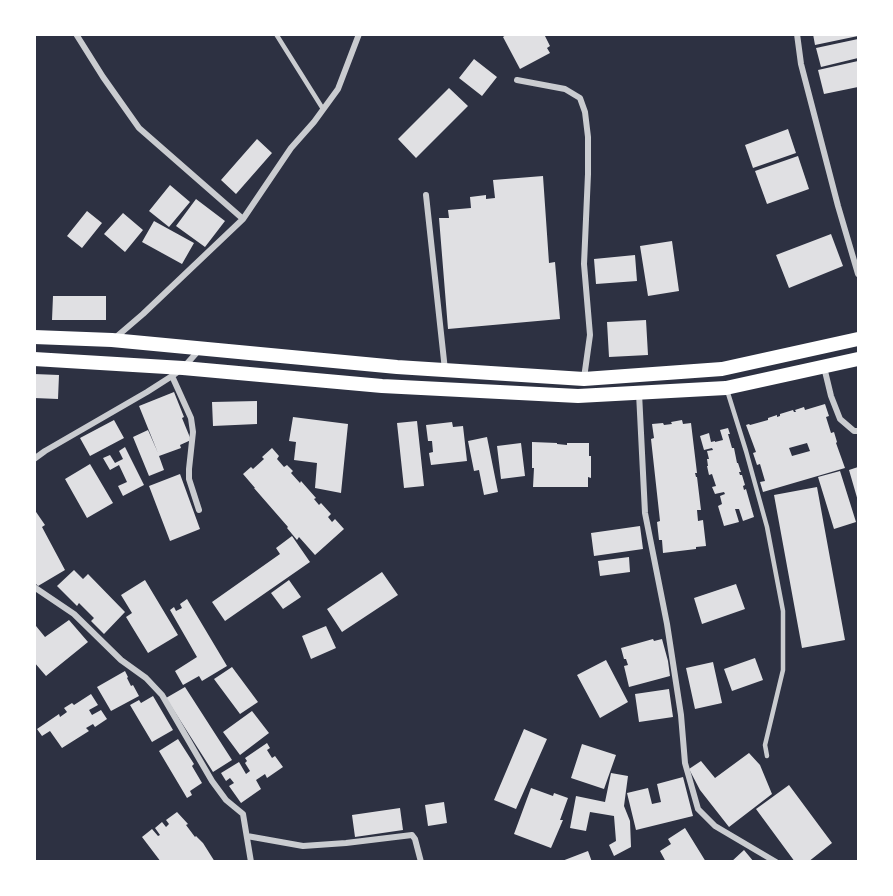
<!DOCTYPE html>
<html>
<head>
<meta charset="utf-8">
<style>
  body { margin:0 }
  #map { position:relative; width:893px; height:896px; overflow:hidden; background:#2d3142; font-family:"Noto Serif",serif }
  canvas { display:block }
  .frame { position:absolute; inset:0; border:36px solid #fff; pointer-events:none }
</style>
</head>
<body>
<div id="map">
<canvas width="893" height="896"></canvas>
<div class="frame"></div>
</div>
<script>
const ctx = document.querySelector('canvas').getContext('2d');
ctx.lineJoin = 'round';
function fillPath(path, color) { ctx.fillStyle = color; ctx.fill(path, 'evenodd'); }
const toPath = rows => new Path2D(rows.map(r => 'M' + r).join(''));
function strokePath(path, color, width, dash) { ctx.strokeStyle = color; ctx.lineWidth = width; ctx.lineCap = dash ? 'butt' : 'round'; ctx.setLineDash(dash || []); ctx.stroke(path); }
const building = toPath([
  [507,34,544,34,550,46,547,48,550,53,520,69,503,37],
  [813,34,858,34,858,36,815,45],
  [858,39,858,58,821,67,816,48],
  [474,59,497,77,482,96,459,78],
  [858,61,858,87,824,94,818,70],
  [449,88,468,106,416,158,398,139],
  [788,129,796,153,753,168,745,145],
  [257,139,272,153,236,194,221,180],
  [798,156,809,189,767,204,755,171],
  [543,176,549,263,555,262,560,319,448,329,439,218,449,218,448,210,471,208,470,197,486,195,486,199,495,198,493,180],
  [170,185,190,202,169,227,149,211],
  [196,199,225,221,205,247,176,226],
  [87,211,102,223,82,248,67,236],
  [123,213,143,230,125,252,104,234],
  [154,221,194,243,182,264,142,242],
  [831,234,843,266,789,288,776,255],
  [672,241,679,291,648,296,640,246],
  [635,255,637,281,596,284,594,259],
  [53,296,106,296,106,320,52,320],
  [646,320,648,355,609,357,607,322],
  [34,374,59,375,58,399,34,398],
  [174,392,184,417,182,418,191,440,180,445,181,448,159,456,164,470,149,476,133,437,148,430,158,453,139,406],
  [257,401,257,424,213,426,212,402],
  [825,404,829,416,826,417,831,433,834,432,837,442,836,443,845,468,763,492,760,482,765,481,760,464,757,465,753,453,756,452,746,425,749,424,750,425,768,420,768,418,777,415,777,417,780,416,780,414,793,410,794,412,796,412,795,410,804,407,805,410],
  [807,443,810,451,792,456,789,448],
  [293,417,348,424,341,493,315,488,317,463,294,460,296,442,289,441],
  [114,420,124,438,90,456,80,438],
  [682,420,683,424,691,423,697,473,695,473,696,477,697,477,701,510,697,510,698,521,703,520,706,546,696,547,696,549,663,553,662,540,659,540,657,522,660,521,651,439,654,438,652,424,663,423,664,425,672,424,671,422],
  [417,421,424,486,404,488,397,423],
  [452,422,453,427,463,426,467,461,431,465,429,453,433,452,432,441,428,441,426,425],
  [728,428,730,434,728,434,732,448,734,448,737,463,738,463,741,472,739,472,740,475,742,475,745,485,743,486,744,490,746,489,754,517,743,521,739,509,735,509,739,522,724,526,718,506,722,504,720,496,725,494,724,492,715,494,712,487,716,486,712,474,709,475,707,466,708,466,707,459,709,459,707,451,713,450,712,448,704,450,700,436,709,433,711,442,715,441,715,442,723,440,720,430],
  [487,437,498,492,484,495,479,470,474,471,468,441],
  [532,442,557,443,557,444,567,445,567,443,589,443,589,456,591,456,591,478,588,477,588,487,533,487,534,468,532,468],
  [521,443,525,476,501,479,497,446],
  [125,447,144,485,123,496,118,486,127,482,119,465,110,470,103,458,110,455,115,463,123,459,119,451],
  [272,448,279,456,277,459,284,467,287,465,293,471,291,473,300,483,301,481,316,498,314,499,319,505,321,503,331,514,328,517,332,522,335,519,344,529,315,555,299,537,297,540,287,528,288,527,254,488,255,488,243,474,251,467,253,469,264,459,262,457],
  [90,464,113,503,87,518,65,479],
  [858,467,858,501,849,470],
  [840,471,856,522,834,529,818,477],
  [180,474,200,529,170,541,149,486],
  [817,487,845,640,802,648,774,495],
  [34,509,45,525,42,527,65,570,38,586,34,582],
  [640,526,643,549,594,556,591,533],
  [292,536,310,562,225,621,212,602,280,554,276,548],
  [629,557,630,572,600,576,598,561],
  [74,570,83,579,88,574,125,612,104,634,91,621,94,618,79,603,77,606,57,586],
  [382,572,398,595,342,632,327,609],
  [145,580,178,635,148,653,126,617,132,613,121,595],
  [289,580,301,597,283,609,271,593],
  [736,584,745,609,702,624,694,598],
  [187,599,227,666,202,681,199,676,183,685,175,671,197,657,170,610,174,607,176,611,182,608,180,604],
  [69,620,88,642,46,676,34,662,34,627,36,626,45,637],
  [326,626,336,648,311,659,302,636],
  [653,639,654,641,662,639,668,661,670,676,629,687,624,666,628,665,626,659,624,659,621,648],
  [755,658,763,680,732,691,724,669],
  [606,660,628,702,600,718,577,675],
  [713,662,722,703,695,709,686,668],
  [232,667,258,702,240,714,214,679],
  [125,671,128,677,127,678,131,686,133,685,139,696,111,711,97,687],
  [185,687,232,760,213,772,166,698],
  [669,689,673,717,639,722,635,694],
  [91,694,98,705,89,710,92,715,101,710,107,719,95,727,93,724,86,728,89,731,62,748,50,731,42,736,37,729,59,714,60,717,67,712,64,708,72,703,74,705],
  [153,696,173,730,152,742,130,705,139,700,141,703],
  [252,711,269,733,240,755,223,732],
  [524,729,547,739,516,809,494,800],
  [178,739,194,764,192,766,202,783,190,791,192,795,187,798,159,751],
  [267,743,270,748,267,750,272,758,275,756,283,767,267,778,265,774,256,780,261,789,241,803,229,786,234,783,230,778,226,781,221,773,239,762,246,774,250,771,245,763,247,761,245,758],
  [582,744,616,755,604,789,571,778],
  [749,753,760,765,772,794,729,827,700,790,689,769,701,761,715,778],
  [611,773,628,776,624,806,630,821,631,847,614,856,609,845,616,841,614,816,590,812,586,831,570,828,576,796,605,802],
  [683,777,693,816,636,830,627,793,648,788,652,804,661,802,657,784],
  [789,785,832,843,808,862,795,862,756,809],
  [531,788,553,796,554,793,568,798,560,820,563,820,551,848,514,834],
  [444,802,447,823,428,826,425,805],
  [400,808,403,830,355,837,352,815],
  [177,812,188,824,186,825,195,837,196,836,203,843,215,862,161,862,142,837,152,829,158,836,160,835,155,828,162,822,166,827,169,824,166,820],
  [685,828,706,862,666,862,660,851,671,844,668,839],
  [744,850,754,862,731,862],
  [588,851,592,862,562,862,562,861]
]);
const service = toPath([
  [276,34,323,109],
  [727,390,746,451,767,527,783,611,783,670,765,745,767,756]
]);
const minor = toPath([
  [76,34,103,77,139,128,243,219],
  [797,34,801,64,838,206,858,274],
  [517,80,565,89,580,98,585,112,588,137,588,174,584,264,590,335,584,378],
  [426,195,445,370],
  [115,338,143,314,243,219,291,148,314,122,338,89,359,34],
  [824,367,831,396,840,419,854,431,858,431],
  [172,376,191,418,193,432,189,469,189,479,199,510],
  [639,393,645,513,667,624,681,715,685,763,698,809,715,826,776,862],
  [34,459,45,451,147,392,172,376,183,368,200,349],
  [34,587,74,614,121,660,146,678,162,695,212,781,226,800,243,814,251,862],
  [247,836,303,846,346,843,412,835,415,839,421,862]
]);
const trunk = toPath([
  [34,337,112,340,397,367,584,379,722,369,858,339],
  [34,359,183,368,382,386,578,396,726,388,858,359]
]);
fillPath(building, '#e0e0e3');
strokePath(service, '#caccd0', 4.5);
strokePath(minor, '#caccd0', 6);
strokePath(trunk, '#fff', 14);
</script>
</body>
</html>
